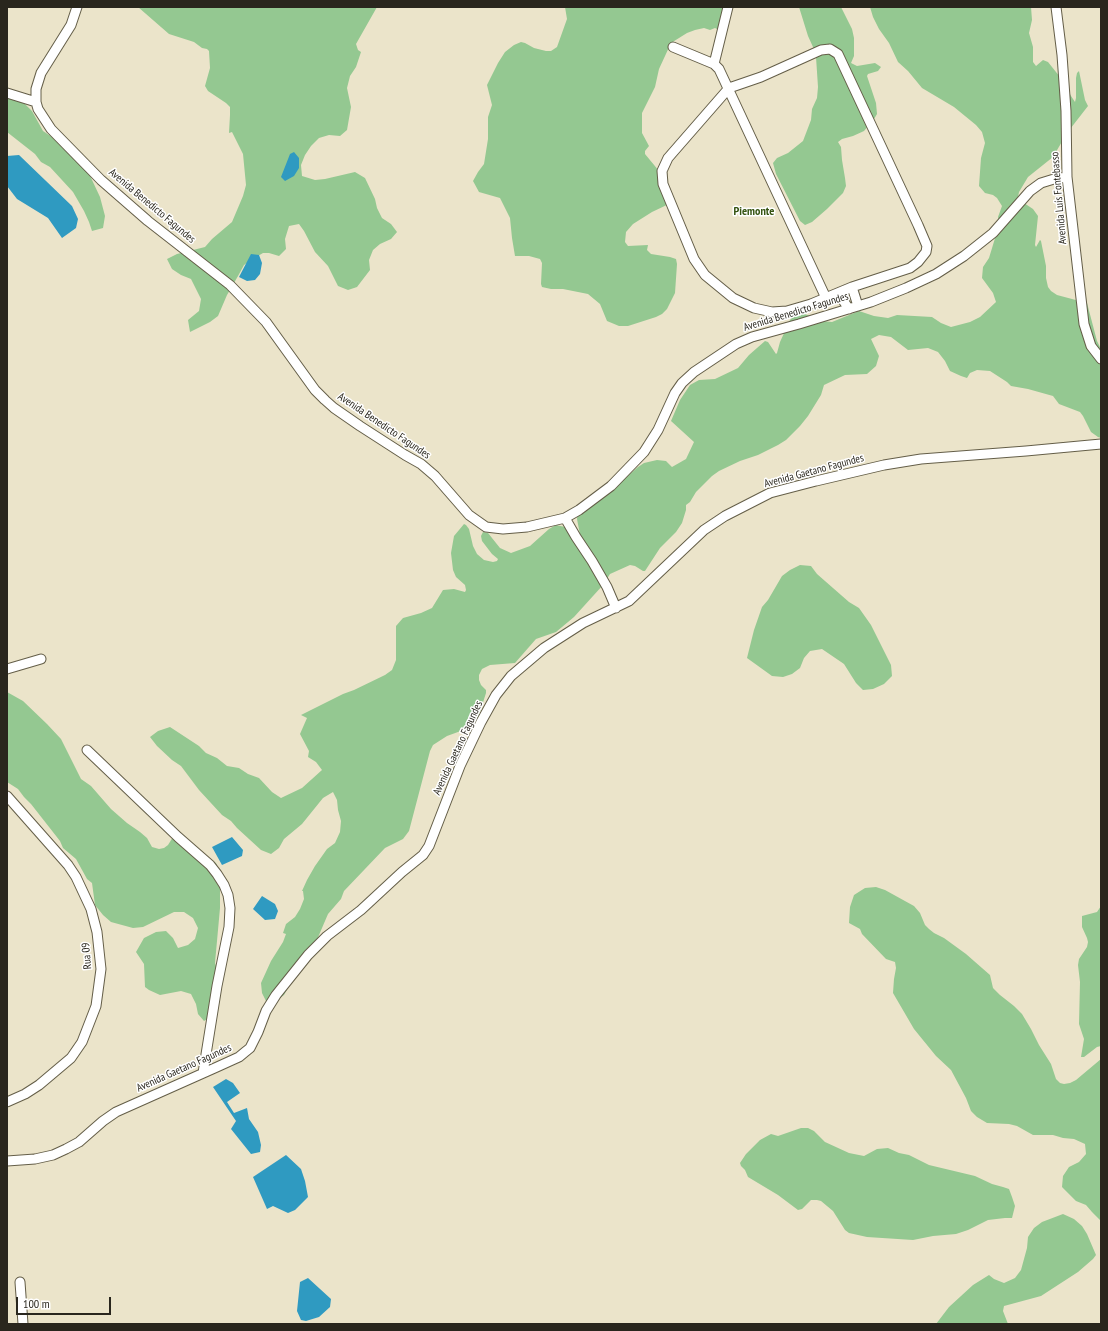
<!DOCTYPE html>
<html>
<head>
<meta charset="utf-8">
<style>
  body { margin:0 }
  #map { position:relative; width:1108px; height:1331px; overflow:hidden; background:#ebe4ca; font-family:"PT Sans Narrow",sans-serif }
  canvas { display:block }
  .frame { position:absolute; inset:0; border:8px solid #29261d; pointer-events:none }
  .scale { position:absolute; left:16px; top:1297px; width:95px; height:18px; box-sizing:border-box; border:2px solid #29261d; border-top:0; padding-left:5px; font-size:12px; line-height:14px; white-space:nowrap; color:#29261d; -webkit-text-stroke:3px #fff; paint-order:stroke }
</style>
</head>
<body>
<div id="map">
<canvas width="1108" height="1331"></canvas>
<div class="frame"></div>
<div class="scale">100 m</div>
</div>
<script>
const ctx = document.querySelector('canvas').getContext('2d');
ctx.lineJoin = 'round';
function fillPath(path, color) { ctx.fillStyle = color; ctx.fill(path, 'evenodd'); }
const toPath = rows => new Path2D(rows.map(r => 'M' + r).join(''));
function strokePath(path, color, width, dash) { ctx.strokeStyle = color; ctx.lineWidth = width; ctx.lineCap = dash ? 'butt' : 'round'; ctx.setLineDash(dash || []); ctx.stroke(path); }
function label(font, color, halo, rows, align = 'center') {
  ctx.font = font + ' "PT Sans Narrow",sans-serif'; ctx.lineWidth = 3; ctx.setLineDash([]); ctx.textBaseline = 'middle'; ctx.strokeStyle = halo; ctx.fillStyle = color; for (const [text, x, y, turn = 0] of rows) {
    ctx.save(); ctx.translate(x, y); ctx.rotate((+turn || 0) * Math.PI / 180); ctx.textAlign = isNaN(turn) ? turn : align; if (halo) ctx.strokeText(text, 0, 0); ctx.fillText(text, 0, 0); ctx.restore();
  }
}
const green = toPath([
  [138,7,377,7,356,44,358,50,361,52,356,67,350,76,347,88,351,107,347,130,340,136,329,135,319,138,311,146,305,155,301,165,302,176,315,180,325,179,355,172,365,178,375,199,377,208,382,218,391,224,397,232,391,239,380,244,373,250,369,260,370,270,357,287,348,290,338,286,328,266,315,252,304,231,299,224,289,226,285,239,286,249,279,256,269,253,263,253,251,260,244,265,238,276,227,295,218,316,210,322,190,332,188,320,199,311,201,299,191,279,181,275,172,269,167,259,177,254,205,247,212,239,232,222,243,196,246,185,243,154,232,132,229,133,230,115,230,107,226,103,208,91,205,86,210,68,209,51,207,49,202,48,194,42,169,34],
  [565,7,733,7,726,28,721,31,715,28,710,30,704,28,695,30,687,33,671,43,659,69,655,87,642,113,642,133,649,146,645,151,645,154,659,171,671,203,652,212,633,224,626,232,625,242,628,246,648,245,647,250,651,254,670,257,676,259,677,264,675,293,667,309,662,314,656,317,628,326,619,326,607,321,600,304,588,294,563,289,551,289,542,287,541,284,542,263,540,259,529,256,515,256,512,238,510,218,500,198,479,192,473,181,478,172,484,164,488,139,488,117,492,105,487,85,498,63,505,52,514,45,521,42,525,43,534,48,546,51,551,51,557,47,567,19],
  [799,7,841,7,852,29,854,38,854,56,851,63,857,66,875,63,881,67,878,71,868,74,867,76,876,103,877,114,874,119,864,131,853,136,842,139,838,142,841,147,842,160,845,178,846,186,843,193,827,209,812,222,805,225,800,221,776,174,773,163,777,158,788,153,803,141,811,120,812,109,817,98,818,87,816,57,813,47,808,36],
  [870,7,1031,7,1032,20,1029,33,1033,47,1033,62,1036,66,1043,60,1048,62,1064,82,1071,96,1075,102,1076,98,1076,78,1077,73,1079,71,1085,100,1088,106,1067,133,1053,157,1028,177,1019,192,1018,197,1021,201,1033,209,1038,216,1035,245,1036,247,1040,240,1041,241,1046,266,1046,278,1048,287,1051,291,1057,295,1087,303,1097,341,1101,349,1101,438,1098,437,1091,432,1083,416,1080,412,1059,404,1053,396,1028,389,1011,386,1007,382,990,371,977,370,970,373,967,378,961,376,950,371,945,361,938,352,928,348,908,350,891,337,879,335,871,339,879,356,876,366,867,374,845,375,824,385,821,395,808,416,800,426,786,440,778,445,758,455,740,461,719,471,712,476,696,492,690,502,686,505,686,510,682,523,676,532,660,548,645,571,643,571,635,566,630,565,610,574,603,585,574,617,556,632,536,639,515,663,490,665,482,669,479,675,479,680,481,685,486,690,486,693,478,718,469,728,447,736,433,745,430,751,409,831,403,839,385,848,344,891,341,899,328,914,313,949,295,975,284,995,276,1001,267,1003,262,993,261,983,271,961,283,942,286,934,283,933,286,924,295,917,300,909,304,899,303,891,302,891,307,880,315,866,327,849,335,843,340,832,341,821,338,810,337,800,333,792,323,798,302,824,284,839,279,848,271,854,261,850,237,828,231,821,222,815,199,790,181,766,172,760,157,746,150,737,158,731,170,727,199,746,206,753,217,758,227,766,239,768,248,774,259,778,272,792,281,798,302,788,322,770,316,762,308,757,309,751,300,734,307,718,301,715,343,694,354,690,385,675,392,670,396,660,396,626,403,618,421,613,432,608,443,590,454,589,465,592,466,590,465,585,456,577,453,570,451,553,454,536,464,524,466,525,469,529,473,546,477,554,484,560,493,562,497,561,498,559,492,554,482,541,481,536,483,532,488,533,500,548,511,553,530,546,549,529,556,525,565,527,581,540,577,519,578,511,614,488,638,467,644,463,657,460,666,461,672,467,686,459,694,442,671,421,680,400,690,385,699,380,715,379,738,368,749,355,765,341,768,342,776,354,777,353,780,342,790,320,797,312,811,316,822,321,832,322,859,311,874,316,888,318,897,315,932,317,941,323,951,327,970,322,980,317,996,302,993,293,982,278,983,267,989,258,996,235,999,223,998,217,1002,206,997,198,993,195,985,193,979,186,981,158,985,143,982,132,976,125,954,107,922,88,908,71,898,62,889,43,879,29,873,17],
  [7,96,25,104,32,111,43,131,52,137,85,165,100,197,105,216,103,228,92,231,89,222,84,211,73,192,50,167,41,162,35,154,7,132],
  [800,565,811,566,817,574,849,602,859,608,871,625,891,665,892,676,884,684,873,689,863,690,856,683,844,664,822,649,810,651,804,658,800,668,792,674,783,677,772,676,747,658,754,630,762,607,768,600,782,576,790,570],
  [7,692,23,701,47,724,61,739,81,779,91,786,111,809,127,823,140,832,147,838,152,847,159,849,164,848,168,845,173,837,216,863,218,868,220,887,220,908,215,963,218,972,212,1016,204,1021,198,1014,196,1004,191,994,181,991,160,995,149,990,145,987,144,964,136,952,144,938,156,932,166,931,173,938,178,948,188,945,195,939,198,928,193,918,184,912,174,912,143,927,133,928,111,922,103,915,95,905,92,883,87,879,76,859,63,848,60,841,31,804,24,797,18,789,7,782],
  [876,887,885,890,914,906,920,913,925,925,929,929,934,933,944,938,966,954,990,975,993,988,1000,995,1014,1006,1022,1014,1031,1029,1039,1045,1051,1064,1056,1079,1060,1083,1064,1084,1070,1083,1076,1080,1101,1059,1101,1221,1092,1212,1086,1205,1076,1201,1062,1187,1063,1176,1069,1167,1079,1162,1086,1154,1085,1144,1074,1139,1063,1138,1053,1135,1033,1135,1017,1126,1009,1124,987,1123,977,1117,971,1111,966,1098,951,1070,936,1056,914,1029,893,993,894,979,896,968,895,962,886,959,862,934,860,929,849,923,850,907,854,895,865,888],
  [1101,906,1101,1046,1097,1047,1084,1057,1081,1057,1084,1039,1079,1024,1080,982,1078,965,1079,959,1087,947,1088,942,1087,938,1082,927,1082,916,1097,912],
  [801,1128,808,1128,814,1131,825,1142,849,1153,864,1156,877,1149,888,1148,899,1153,909,1155,929,1165,975,1176,992,1184,1003,1187,1009,1189,1012,1197,1015,1206,1012,1218,1005,1218,988,1220,968,1230,956,1234,933,1236,913,1240,867,1237,849,1233,845,1230,833,1211,821,1201,817,1200,811,1200,802,1209,798,1210,778,1195,748,1177,745,1170,741,1166,740,1163,746,1154,760,1140,771,1134,778,1136],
  [1063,1214,1074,1219,1082,1226,1087,1234,1096,1255,1093,1259,1078,1272,1041,1296,1004,1306,1003,1311,1008,1324,936,1324,949,1307,973,1285,989,1275,994,1279,1004,1283,1015,1278,1021,1270,1027,1248,1028,1237,1034,1228,1042,1222]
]);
const water = toPath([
  [294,152,299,158,299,168,294,176,285,181,281,177,290,154],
  [19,155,72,206,78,219,76,228,62,238,48,218,17,199,7,186,7,156],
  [251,254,259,255,262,263,260,274,255,280,247,281,239,277],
  [232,837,243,850,242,856,222,865,212,847],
  [262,896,275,904,278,911,275,919,265,920,253,909],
  [226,1079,233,1083,240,1093,227,1102,234,1113,247,1108,249,1119,258,1132,261,1145,260,1152,251,1154,231,1129,236,1121,213,1087],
  [286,1155,301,1169,305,1181,308,1197,295,1210,288,1213,273,1206,267,1209,253,1177],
  [308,1278,331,1299,330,1307,319,1317,306,1321,301,1320,297,1311,300,1282]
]);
const minor = toPath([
  [77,7,71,25,41,73,36,89,36,102,38,109,51,129,101,180,148,221,230,285,266,322,315,390,325,400,334,408,360,426,405,455,421,464,435,476,469,515,486,527,503,529,527,527,565,518,579,510,611,486,644,452,658,430,675,393,682,383,694,372,736,344,752,337,799,324,871,302,906,288,936,274,964,256,993,233,1030,191,1041,183,1054,179,1067,177],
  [1056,7,1062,55,1066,111,1067,177,1084,324,1091,346,1101,359],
  [673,47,714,64,719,69,826,298],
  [830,49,838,54,918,225,927,246,926,252,918,262,910,268,852,287,811,304,787,311,772,312,754,308,733,298,705,275,694,259,663,184,662,171,668,158,729,88,761,77,821,50,830,49],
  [714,64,728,7],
  [7,93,36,102],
  [852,287,858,306],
  [838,293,849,309],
  [565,518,576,537,592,561,607,587,616,608],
  [7,669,41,659],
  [87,750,178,837,210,865,217,874,224,885,228,895,230,908,229,927,217,986,203,1073],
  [7,796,68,865,76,877,91,909,97,932,101,969,96,1006,82,1042,71,1058,39,1085,25,1094,7,1102],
  [7,1161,35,1159,53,1155,66,1149,79,1142,103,1121,116,1112,217,1067,239,1057,245,1052,250,1048,258,1032,266,1011,276,995,308,955,327,936,361,910,402,872,423,855,429,846,460,766,481,722,496,695,511,676,544,648,583,623,629,601,704,530,725,516,770,493,816,481,884,465,921,459,1026,451,1101,444],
  [20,1282,23,1324]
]);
const streetNames = [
  ["Avenida Luís Fontebasso",1059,198,-95],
  ["Avenida Benedicto Fagundes",152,206,40],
  ["Avenida Benedicto Fagundes",796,312,-17],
  ["Avenida Benedicto Fagundes",384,426,34],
  ["Avenida Gaetano Fagundes",814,471,-15],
  ["Avenida Gaetano Fagundes",458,748,-65],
  ["Rua 09",87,956,-95],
  ["Avenida Gaetano Fagundes",184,1068,-24]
];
const neighbourhoodNames = [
  ["Piemonte",754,212]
];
fillPath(green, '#94c891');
fillPath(water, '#2f9ac1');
strokePath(minor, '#645e48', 11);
strokePath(minor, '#fff', 9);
label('11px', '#29261d', '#fff', streetNames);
label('bold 12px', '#355412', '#fff', neighbourhoodNames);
</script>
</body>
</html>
